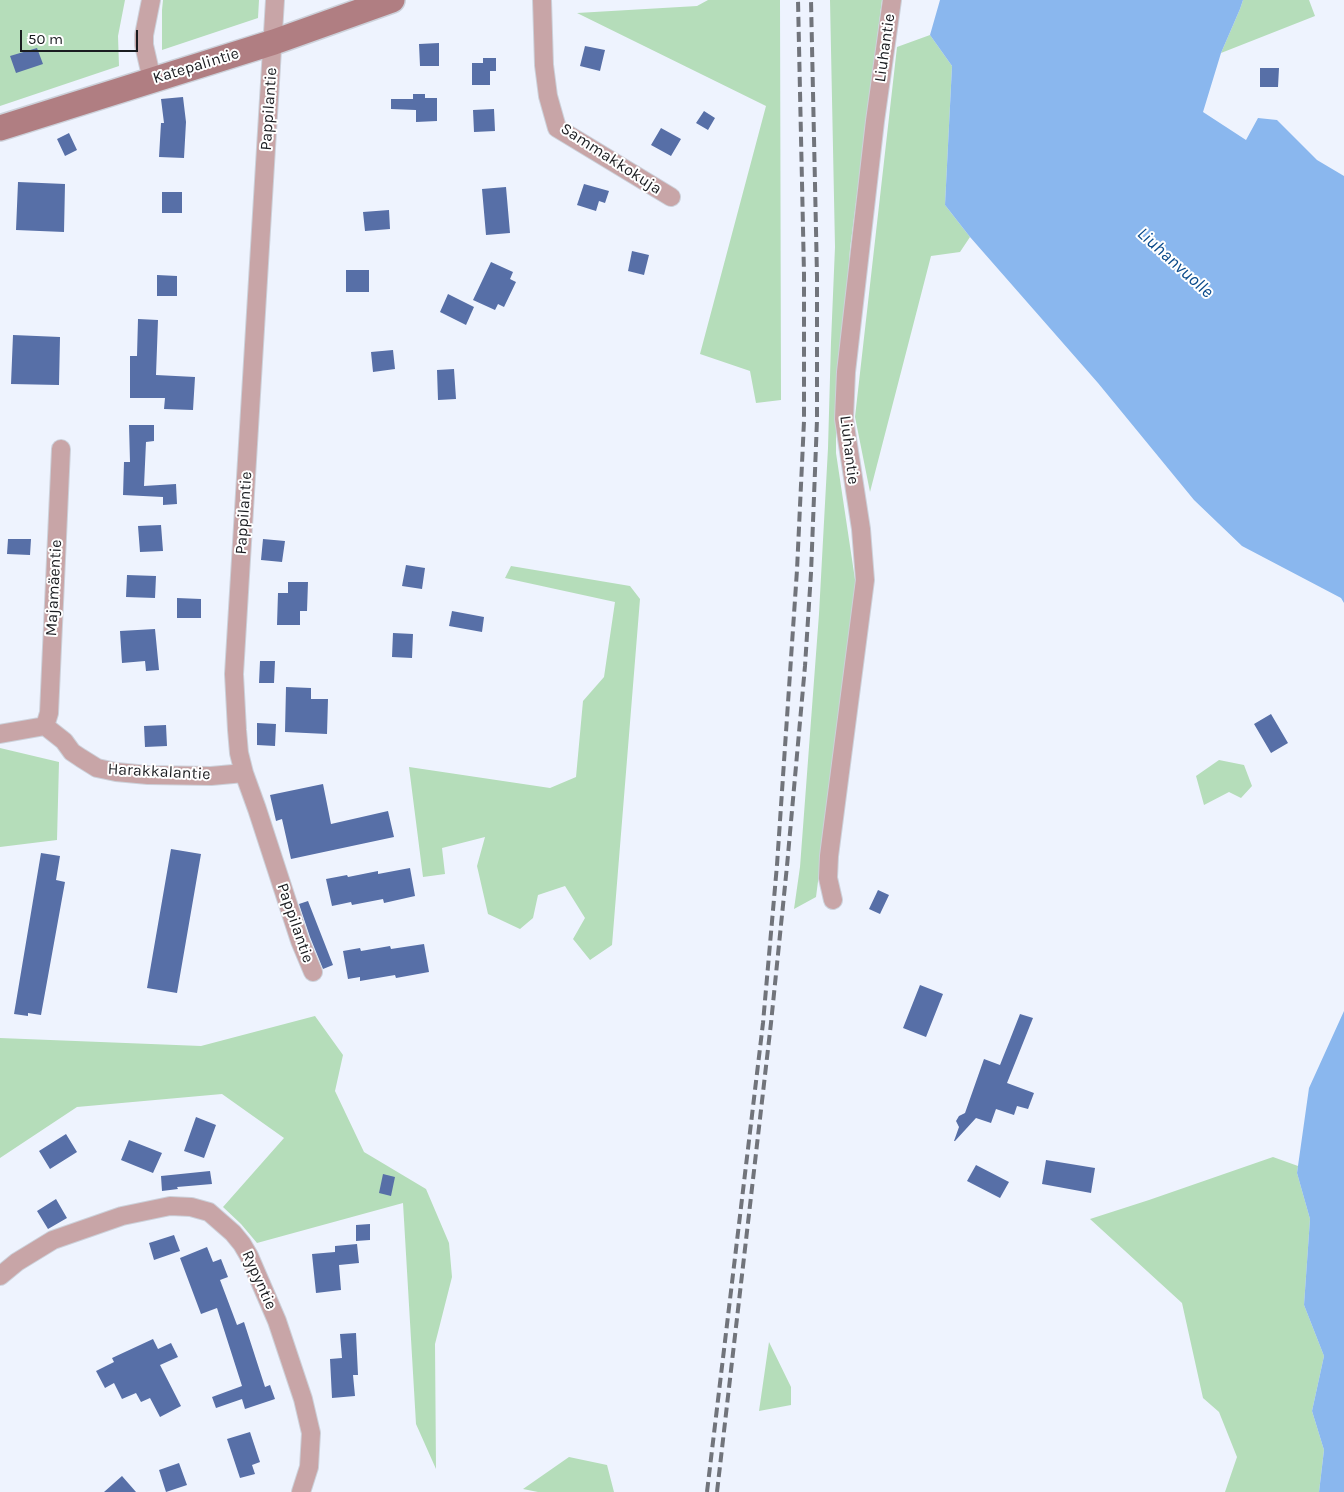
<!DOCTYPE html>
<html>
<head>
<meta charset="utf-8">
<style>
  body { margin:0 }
  #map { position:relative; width:1344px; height:1492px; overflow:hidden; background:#eef3fe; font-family:Karla,sans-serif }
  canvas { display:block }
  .scale { position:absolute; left:20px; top:30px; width:118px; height:22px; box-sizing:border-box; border:2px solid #1a1c20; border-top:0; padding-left:6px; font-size:15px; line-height:18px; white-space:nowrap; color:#1a1c20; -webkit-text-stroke:4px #fff; paint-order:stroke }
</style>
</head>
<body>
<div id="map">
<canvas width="1344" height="1492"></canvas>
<div class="scale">50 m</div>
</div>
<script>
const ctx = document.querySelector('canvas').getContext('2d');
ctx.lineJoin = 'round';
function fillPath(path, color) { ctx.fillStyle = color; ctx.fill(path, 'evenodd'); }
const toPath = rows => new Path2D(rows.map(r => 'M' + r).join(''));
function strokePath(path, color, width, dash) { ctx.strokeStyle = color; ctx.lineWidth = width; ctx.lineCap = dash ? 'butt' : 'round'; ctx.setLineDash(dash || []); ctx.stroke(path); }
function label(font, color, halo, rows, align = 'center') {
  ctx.font = font + ' Karla,sans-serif'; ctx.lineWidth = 4; ctx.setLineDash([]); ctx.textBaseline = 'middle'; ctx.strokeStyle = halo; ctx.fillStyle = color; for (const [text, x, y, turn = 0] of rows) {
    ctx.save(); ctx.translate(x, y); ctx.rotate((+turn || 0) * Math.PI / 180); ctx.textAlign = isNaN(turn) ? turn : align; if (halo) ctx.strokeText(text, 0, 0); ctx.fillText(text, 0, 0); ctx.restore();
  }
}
const green = toPath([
  [0,0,125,0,118,36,119,66,0,106],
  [163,0,259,0,258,18,162,50,162,10],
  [708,0,780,0,781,400,756,403,750,371,700,354,766,106,577,13,697,6],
  [830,0,882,0,850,249,842,357,836,405,836,453,856,586,816,897,794,909,800,867,819,614,828,448,831,342,835,247],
  [1243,0,1309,0,1315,16,1221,53,1240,9],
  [930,35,952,66,945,205,970,237,960,252,931,256,870,492,855,417,897,47],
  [511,566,630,586,640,599,612,945,590,960,573,939,585,918,565,886,538,895,533,918,520,929,488,914,477,866,485,837,442,848,445,874,423,877,409,767,550,788,576,777,583,701,604,677,615,602,505,578],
  [0,748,59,762,57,840,0,847],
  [1219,760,1244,765,1252,786,1241,798,1229,792,1204,805,1196,776],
  [315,1016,343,1055,335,1091,364,1152,426,1189,449,1243,452,1277,435,1344,436,1469,416,1424,403,1203,257,1243,241,1224,223,1207,284,1138,222,1094,77,1107,0,1158,0,1038,201,1046],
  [1273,1157,1298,1166,1297,1173,1310,1219,1304,1305,1324,1356,1312,1411,1324,1450,1319,1492,1225,1492,1237,1457,1219,1412,1203,1398,1182,1303,1090,1219,1149,1200],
  [769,1342,791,1387,791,1405,759,1411],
  [569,1457,607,1465,614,1492,538,1492,523,1489]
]);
const water = toPath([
  [940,0,1243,0,1240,9,1221,53,1203,112,1246,140,1258,118,1277,120,1317,160,1344,176,1344,603,1341,598,1242,546,1194,500,1098,383,970,237,945,205,952,66,930,35],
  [1344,1011,1344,1492,1319,1492,1324,1450,1312,1411,1324,1356,1304,1305,1310,1219,1297,1173,1309,1088]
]);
const building = toPath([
  [439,43,439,66,420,66,419,44],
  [585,46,605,50,600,71,580,66],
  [37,48,43,64,16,73,10,56],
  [483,58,496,58,496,71,490,71,490,85,472,85,472,63,483,63],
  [1260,68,1279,68,1278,87,1260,87],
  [413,94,425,94,425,98,437,98,437,121,416,122,416,110,391,109,391,99,413,99],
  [183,97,186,122,184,158,159,157,161,123,164,123,161,99],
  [494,109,495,131,474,132,473,110],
  [704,111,715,118,708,130,696,123],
  [661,128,681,139,671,156,651,145],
  [69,133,77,150,65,156,57,139],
  [18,182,65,184,64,232,16,230],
  [584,184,609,191,605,203,599,201,596,211,577,205],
  [506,187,510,233,486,235,482,189],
  [162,192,182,192,182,213,162,213],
  [389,210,390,229,365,231,363,212],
  [632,251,649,255,644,275,628,271],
  [491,262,513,272,510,279,516,282,504,307,498,304,495,310,473,300],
  [346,270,369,270,369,292,346,292],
  [157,275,177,276,177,296,157,296],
  [448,294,474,307,466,325,440,312],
  [138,319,158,320,156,375,195,377,193,410,164,409,165,398,130,398,130,356,137,356],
  [13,335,60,337,59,385,11,384],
  [393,350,395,369,373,372,371,352],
  [454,369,456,399,438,400,437,370],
  [129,425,154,425,154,441,146,442,144,486,176,484,177,504,163,505,163,497,123,495,124,462,130,462],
  [161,525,163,551,140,552,138,526],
  [8,539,31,539,30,555,7,554],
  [263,539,285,541,282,562,261,560],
  [406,565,425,568,422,589,402,586],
  [127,575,156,576,155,598,126,597],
  [288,582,308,582,307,611,300,611,300,625,277,625,278,593,288,593],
  [177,598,201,599,201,618,177,618],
  [452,611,484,617,482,632,449,626],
  [155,629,159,670,146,671,145,661,122,663,120,631],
  [393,633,413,634,412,658,392,657],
  [260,661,275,661,274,683,259,683],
  [286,687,311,688,311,699,328,699,327,734,285,732],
  [1271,714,1288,743,1271,753,1254,724],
  [257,723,276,724,275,746,257,745],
  [166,725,167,746,145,747,144,726],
  [323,784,331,824,388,811,394,837,291,859,282,819,276,821,270,795],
  [171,849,201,854,177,993,147,988],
  [41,853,60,856,56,880,65,882,41,1015,28,1013,28,1016,14,1014],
  [410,868,415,896,384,903,383,899,352,905,351,902,332,906,326,879,347,875,348,877,378,871,378,874],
  [878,890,889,895,880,914,869,909],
  [308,901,333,965,323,969,310,937,299,904],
  [424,944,429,972,396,978,395,975,360,981,360,977,348,979,343,951,360,948,361,951,390,946,391,949],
  [920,985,943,994,926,1037,903,1028],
  [1020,1014,1033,1018,1007,1083,1034,1093,1028,1109,1017,1106,1014,1115,996,1109,991,1123,976,1118,955,1141,954,1141,959,1127,956,1121,959,1116,965,1113,984,1059,1000,1065],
  [196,1117,216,1125,204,1158,184,1151],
  [66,1134,77,1152,50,1169,39,1151],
  [129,1140,162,1153,153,1173,121,1160],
  [1046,1160,1095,1168,1091,1193,1042,1184],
  [976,1165,1009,1182,1000,1198,967,1181],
  [210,1171,212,1184,177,1187,178,1189,162,1191,161,1176],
  [383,1174,395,1177,391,1196,379,1193],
  [56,1199,67,1218,48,1229,37,1211],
  [370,1224,370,1240,356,1241,356,1225],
  [174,1235,180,1251,154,1260,149,1243],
  [357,1244,359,1263,339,1265,341,1290,316,1293,312,1254,335,1252,335,1246],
  [207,1247,213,1262,221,1259,228,1277,220,1280,237,1325,244,1322,265,1387,270,1385,275,1399,245,1409,242,1399,216,1408,212,1397,242,1386,217,1308,201,1314,180,1258],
  [356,1333,358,1375,353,1375,355,1396,332,1398,330,1359,342,1358,340,1334],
  [153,1339,158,1349,171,1343,178,1357,160,1365,181,1406,160,1417,150,1398,141,1402,136,1393,122,1399,114,1383,105,1388,96,1371,114,1362,112,1358],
  [250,1432,260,1462,252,1465,255,1474,240,1478,227,1439],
  [179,1463,187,1485,166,1492,159,1470],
  [122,1476,136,1492,104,1492]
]);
const street = toPath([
  [151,0,144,35,144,45,152,80],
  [275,0,234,674,237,730,239,753,244,773,257,809,300,941,313,972],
  [542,0,544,65,548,96,557,128,671,197],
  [45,726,49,713,61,449],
  [0,734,45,726,64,741,72,752,81,758,97,768,116,772,148,775,211,776,244,773],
  [833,900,828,878,829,856,865,580,861,529,844,419,846,372,875,121,892,0],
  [0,1276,17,1262,53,1240,122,1216,170,1206,191,1207,209,1212,233,1233,242,1244,249,1256,277,1321,303,1399,311,1433,309,1467,301,1492]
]);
const secondary = toPath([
  [0,128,274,42,392,0]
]);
const rail = toPath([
  [707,1492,763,1023,777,865,797,570,804,421,804,274,798,0],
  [717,1492,771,1023,787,866,805,666,811,573,817,420,817,276,811,0]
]);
const streetNames = [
  ["Liuhantie",885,48,-82],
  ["Katepalintie",196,66,-17],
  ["Pappilantie",269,109,-86],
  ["Sammakkokuja",611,159,33],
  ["Liuhantie",849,450,83],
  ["Pappilantie",244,513,-86],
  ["Majamäentie",54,588,-87],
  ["Harakkalantie",159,772,3],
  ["Pappilantie",295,923,71],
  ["Rypyntie",259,1280,66]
];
const waterNames = [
  ["Liuhanvuolle",1175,263,42]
];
fillPath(green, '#b5ddba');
fillPath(water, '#8ab7ee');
fillPath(building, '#576fa7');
strokePath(street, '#ccd1da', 20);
strokePath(secondary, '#ccd1da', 28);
strokePath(street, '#c8a5a7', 18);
strokePath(secondary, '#b07e82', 25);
strokePath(rail, '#71747b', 4, [10, 5]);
label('16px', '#1a1c20', '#fff', streetNames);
label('italic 18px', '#0b4b8b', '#fff', waterNames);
</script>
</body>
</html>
